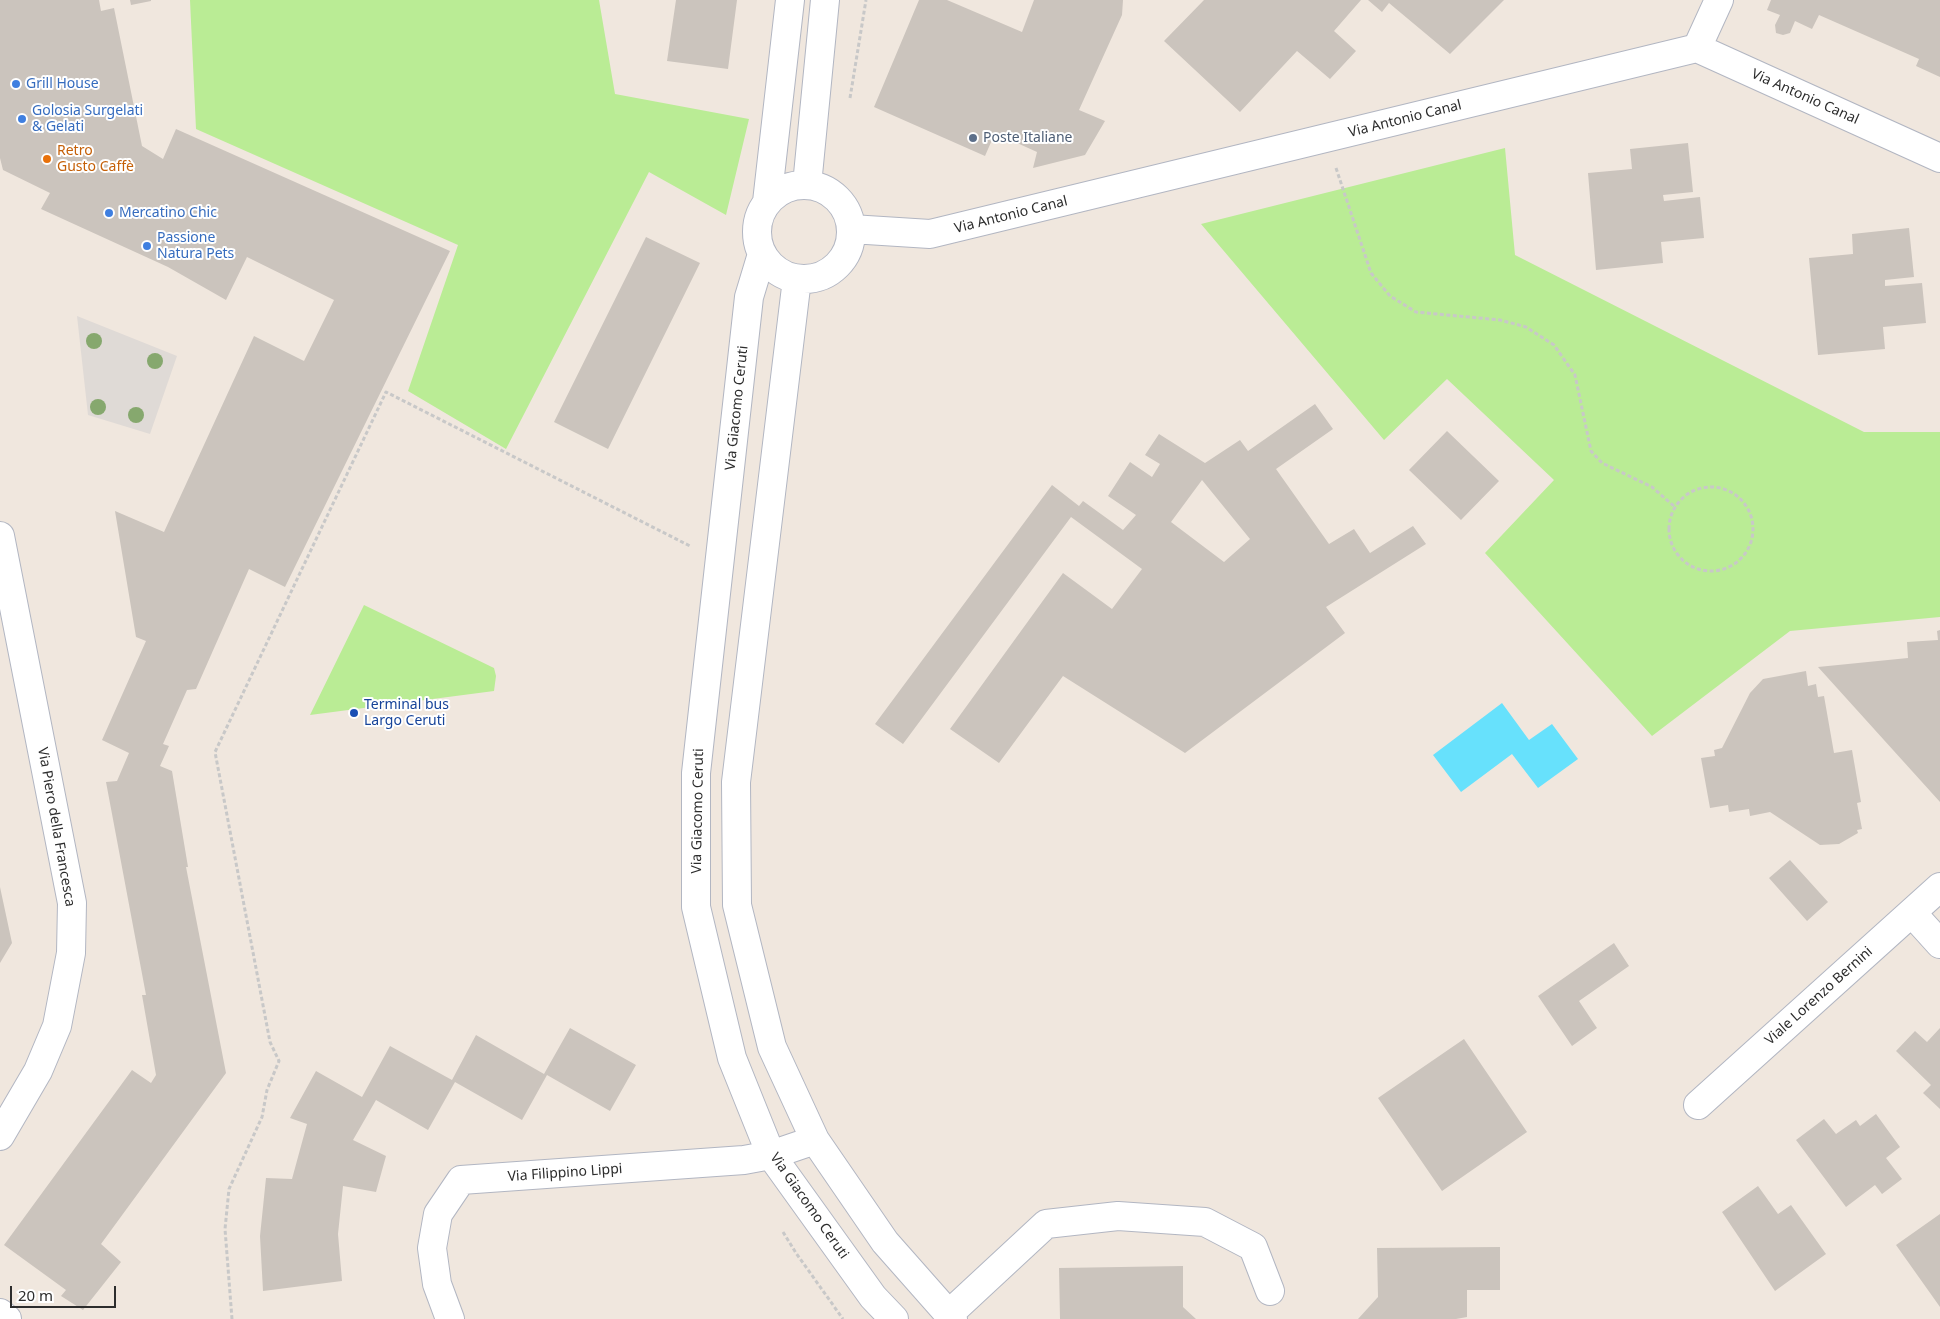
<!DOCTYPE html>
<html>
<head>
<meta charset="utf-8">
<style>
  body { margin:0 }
  #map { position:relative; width:1940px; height:1319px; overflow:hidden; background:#f0e7de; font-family:"Noto Sans",sans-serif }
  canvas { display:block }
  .scale { position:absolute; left:10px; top:1286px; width:106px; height:22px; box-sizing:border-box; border:2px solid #2d2d2d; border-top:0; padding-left:6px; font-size:15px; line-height:18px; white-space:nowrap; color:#2d2d2d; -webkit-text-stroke:4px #fff; paint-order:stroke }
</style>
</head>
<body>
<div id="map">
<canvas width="1940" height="1319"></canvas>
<div class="scale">20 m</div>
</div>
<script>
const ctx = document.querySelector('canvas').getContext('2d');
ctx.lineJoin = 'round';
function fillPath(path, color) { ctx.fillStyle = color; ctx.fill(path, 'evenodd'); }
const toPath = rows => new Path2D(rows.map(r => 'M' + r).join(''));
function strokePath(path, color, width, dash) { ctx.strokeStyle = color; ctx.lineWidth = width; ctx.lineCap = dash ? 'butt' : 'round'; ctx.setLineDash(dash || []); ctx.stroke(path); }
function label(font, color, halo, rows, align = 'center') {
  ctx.font = font + ' "Noto Sans",sans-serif'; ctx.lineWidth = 4; ctx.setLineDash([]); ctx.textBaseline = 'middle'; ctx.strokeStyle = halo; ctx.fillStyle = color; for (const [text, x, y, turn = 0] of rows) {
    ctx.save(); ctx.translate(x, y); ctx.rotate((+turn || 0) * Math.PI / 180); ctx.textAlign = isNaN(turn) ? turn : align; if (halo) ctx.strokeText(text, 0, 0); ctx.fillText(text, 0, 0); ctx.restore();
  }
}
const green = toPath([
  [190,0,599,0,615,94,749,119,726,215,649,172,506,449,408,391,458,245,196,129],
  [1505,148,1515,255,1864,432,1940,432,1940,617,1790,631,1652,736,1485,553,1554,480,1447,379,1384,440,1201,224],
  [364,605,494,668,496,676,494,691,310,715]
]);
const plaza = toPath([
  [77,316,177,356,150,434,88,415]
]);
const water = toPath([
  [1502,703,1529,740,1552,724,1578,759,1538,788,1512,754,1461,792,1433,755]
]);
const building = toPath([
  [0,0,99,0,101,11,114,8,142,146,163,159,176,129,450,251,285,587,249,569,196,689,187,690,163,744,169,746,160,766,172,771,188,867,186,867,226,1073,101,1244,121,1262,83,1310,61,1296,66,1290,4,1245,132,1070,151,1083,156,1075,142,995,146,995,106,782,117,781,129,753,102,740,146,641,136,637,115,511,164,532,254,336,304,361,334,300,247,257,226,300,168,267,41,209,50,193,3,170,0,158],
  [130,0,151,0,151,1,131,5],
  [676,0,737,0,728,69,667,61],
  [919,0,947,0,1022,32,1034,0,1123,0,1122,15,1079,110,1105,121,1085,155,1033,168,1037,152,995,133,985,156,874,107],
  [1204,0,1361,0,1334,31,1356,51,1330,79,1297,51,1240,112,1164,41],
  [1368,0,1504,0,1450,54,1389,3,1382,12],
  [1771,0,1940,0,1940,77,1916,66,1919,59,1819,15,1812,29,1795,21,1790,33,1783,35,1776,33,1775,25,1780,15,1767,10],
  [1688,143,1693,192,1663,195,1664,201,1700,197,1704,238,1661,242,1663,263,1596,270,1588,173,1632,169,1630,149],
  [1909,228,1914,277,1885,280,1885,286,1922,283,1926,323,1883,327,1885,349,1818,355,1809,258,1853,254,1852,234],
  [646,237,700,263,608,449,554,422],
  [1315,404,1333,429,1276,469,1329,544,1354,529,1370,553,1413,526,1426,544,1326,607,1345,633,1185,753,1063,676,999,763,950,729,1063,573,1112,609,1142,569,1071,517,903,744,875,724,1052,485,1079,506,1083,501,1123,530,1136,515,1108,496,1130,462,1152,477,1160,464,1145,455,1159,434,1205,463,1240,440,1248,451],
  [1202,480,1250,539,1224,562,1171,522],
  [1447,431,1499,481,1461,520,1409,470],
  [1940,630,1940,802,1818,667,1908,658,1907,642,1938,640,1937,631],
  [1806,671,1808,686,1816,684,1818,697,1824,696,1834,753,1852,750,1861,802,1857,803,1862,829,1857,830,1858,833,1839,844,1820,845,1770,812,1750,816,1749,809,1729,812,1728,805,1710,808,1701,758,1715,756,1714,750,1722,748,1750,693,1763,679],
  [1790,860,1828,902,1807,921,1769,878],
  [0,887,12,943,0,963],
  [1614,943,1629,966,1579,1001,1597,1028,1572,1046,1538,996],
  [570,1028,636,1065,610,1111,547,1075,522,1120,455,1082,428,1130,376,1100,353,1140,386,1156,376,1192,343,1186,338,1234,342,1281,263,1291,260,1236,266,1178,292,1179,307,1124,290,1118,316,1071,362,1097,390,1046,452,1080,476,1035,544,1074],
  [1940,1028,1940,1109,1923,1093,1931,1085,1896,1051,1915,1031,1927,1042],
  [1464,1039,1527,1132,1442,1191,1378,1098],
  [1876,1114,1900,1147,1886,1158,1902,1179,1882,1194,1875,1185,1846,1207,1796,1140,1824,1119,1836,1134,1856,1120,1860,1126],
  [1758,1186,1778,1214,1791,1205,1826,1254,1775,1291,1722,1212],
  [1940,1214,1940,1307,1896,1245],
  [1500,1247,1500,1290,1467,1290,1467,1317,1456,1319,1358,1319,1378,1297,1377,1248],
  [1183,1266,1183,1307,1196,1319,1060,1319,1059,1268]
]);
const path = toPath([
  [850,98,866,0],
  [1336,168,1371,273,1390,296,1416,312,1500,320,1526,327,1554,345,1575,375,1591,451,1602,463,1652,487,1675,507],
  '1669 529a42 42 0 1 1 84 0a42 42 0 1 1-84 0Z',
  [783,1232,796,1253,843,1319],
  [232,1319,225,1229,229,1189,262,1117,267,1090,279,1061,270,1042,215,752,386,392,690,546]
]);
const minor = toPath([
  [1697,48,1719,0],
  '757 232a47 47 0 1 1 94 0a47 47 0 1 1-94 0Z',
  [807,185,825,0],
  [767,202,790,0],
  [851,229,930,234,1697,48,1940,158],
  [762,254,749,297,696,773,696,907,732,1058,771,1155,873,1297,894,1319],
  [797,279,736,782,737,905,772,1047,815,1140,885,1242,953,1319],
  [0,536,72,903,71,953,57,1026,38,1071,0,1136],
  [1912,913,1940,944],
  [1698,1105,1940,887],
  [0,1313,7,1319],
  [949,1314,1046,1224,1118,1216,1205,1222,1253,1247,1270,1291],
  [450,1319,437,1284,432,1248,438,1214,461,1180,744,1160,771,1155,815,1140]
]);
const trees = [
  [94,341],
  [155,361],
  [98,407],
  [136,415]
];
const markers = [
  [16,84,5,"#3f7fe0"],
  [22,119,5,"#3f7fe0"],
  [973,138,5,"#5c6f8a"],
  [47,159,5,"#e8710a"],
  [109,213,5,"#3f7fe0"],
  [147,246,5,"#3f7fe0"],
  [354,713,5,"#1a4fb4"]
];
const shopNames = [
  ["Grill House",26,84],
  ["Golosia Surgelati",32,111],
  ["& Gelati",32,127],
  ["Mercatino Chic",119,213],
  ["Passione",157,238],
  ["Natura Pets",157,254]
];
const streetNames = [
  ["Via Antonio Canal",1805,97,24],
  ["Via Antonio Canal",1405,119,-14],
  ["Via Antonio Canal",1011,215,-14],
  ["Via Giacomo Ceruti",737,408,-84],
  ["Via Giacomo Ceruti",698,811,-89],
  ["Via Piero della Francesca",56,827,80],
  ["Viale Lorenzo Bernini",1819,996,-42],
  ["Via Filippino Lippi",565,1173,-4],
  ["Via Giacomo Ceruti",809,1206,55]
];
const serviceNames = [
  ["Poste Italiane",983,138]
];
const foodNames = [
  ["Retro",57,151],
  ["Gusto Caffè",57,167]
];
const transitNames = [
  ["Terminal bus",364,705],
  ["Largo Ceruti",364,721]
];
fillPath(green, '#baec95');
fillPath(plaza, '#dfdad6');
fillPath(water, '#67e1fc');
fillPath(building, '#cbc4bd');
strokePath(minor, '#b2b6c2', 30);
strokePath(path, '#c8c8c8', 3, [4, 2.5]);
strokePath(minor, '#fff', 28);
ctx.fillStyle = '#86a86e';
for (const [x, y] of trees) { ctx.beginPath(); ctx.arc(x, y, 8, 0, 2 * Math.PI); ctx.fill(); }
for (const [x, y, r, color] of markers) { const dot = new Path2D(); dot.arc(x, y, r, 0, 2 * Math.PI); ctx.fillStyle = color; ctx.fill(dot); strokePath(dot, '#fff', 2); }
label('14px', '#366cbe', '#fff', shopNames, 'left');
label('14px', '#2d2d2d', '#fff', streetNames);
label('14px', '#4e5e75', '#fff', serviceNames, 'left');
label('14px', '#c56008', '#fff', foodNames, 'left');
label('14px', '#164399', '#fff', transitNames, 'left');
</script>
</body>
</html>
